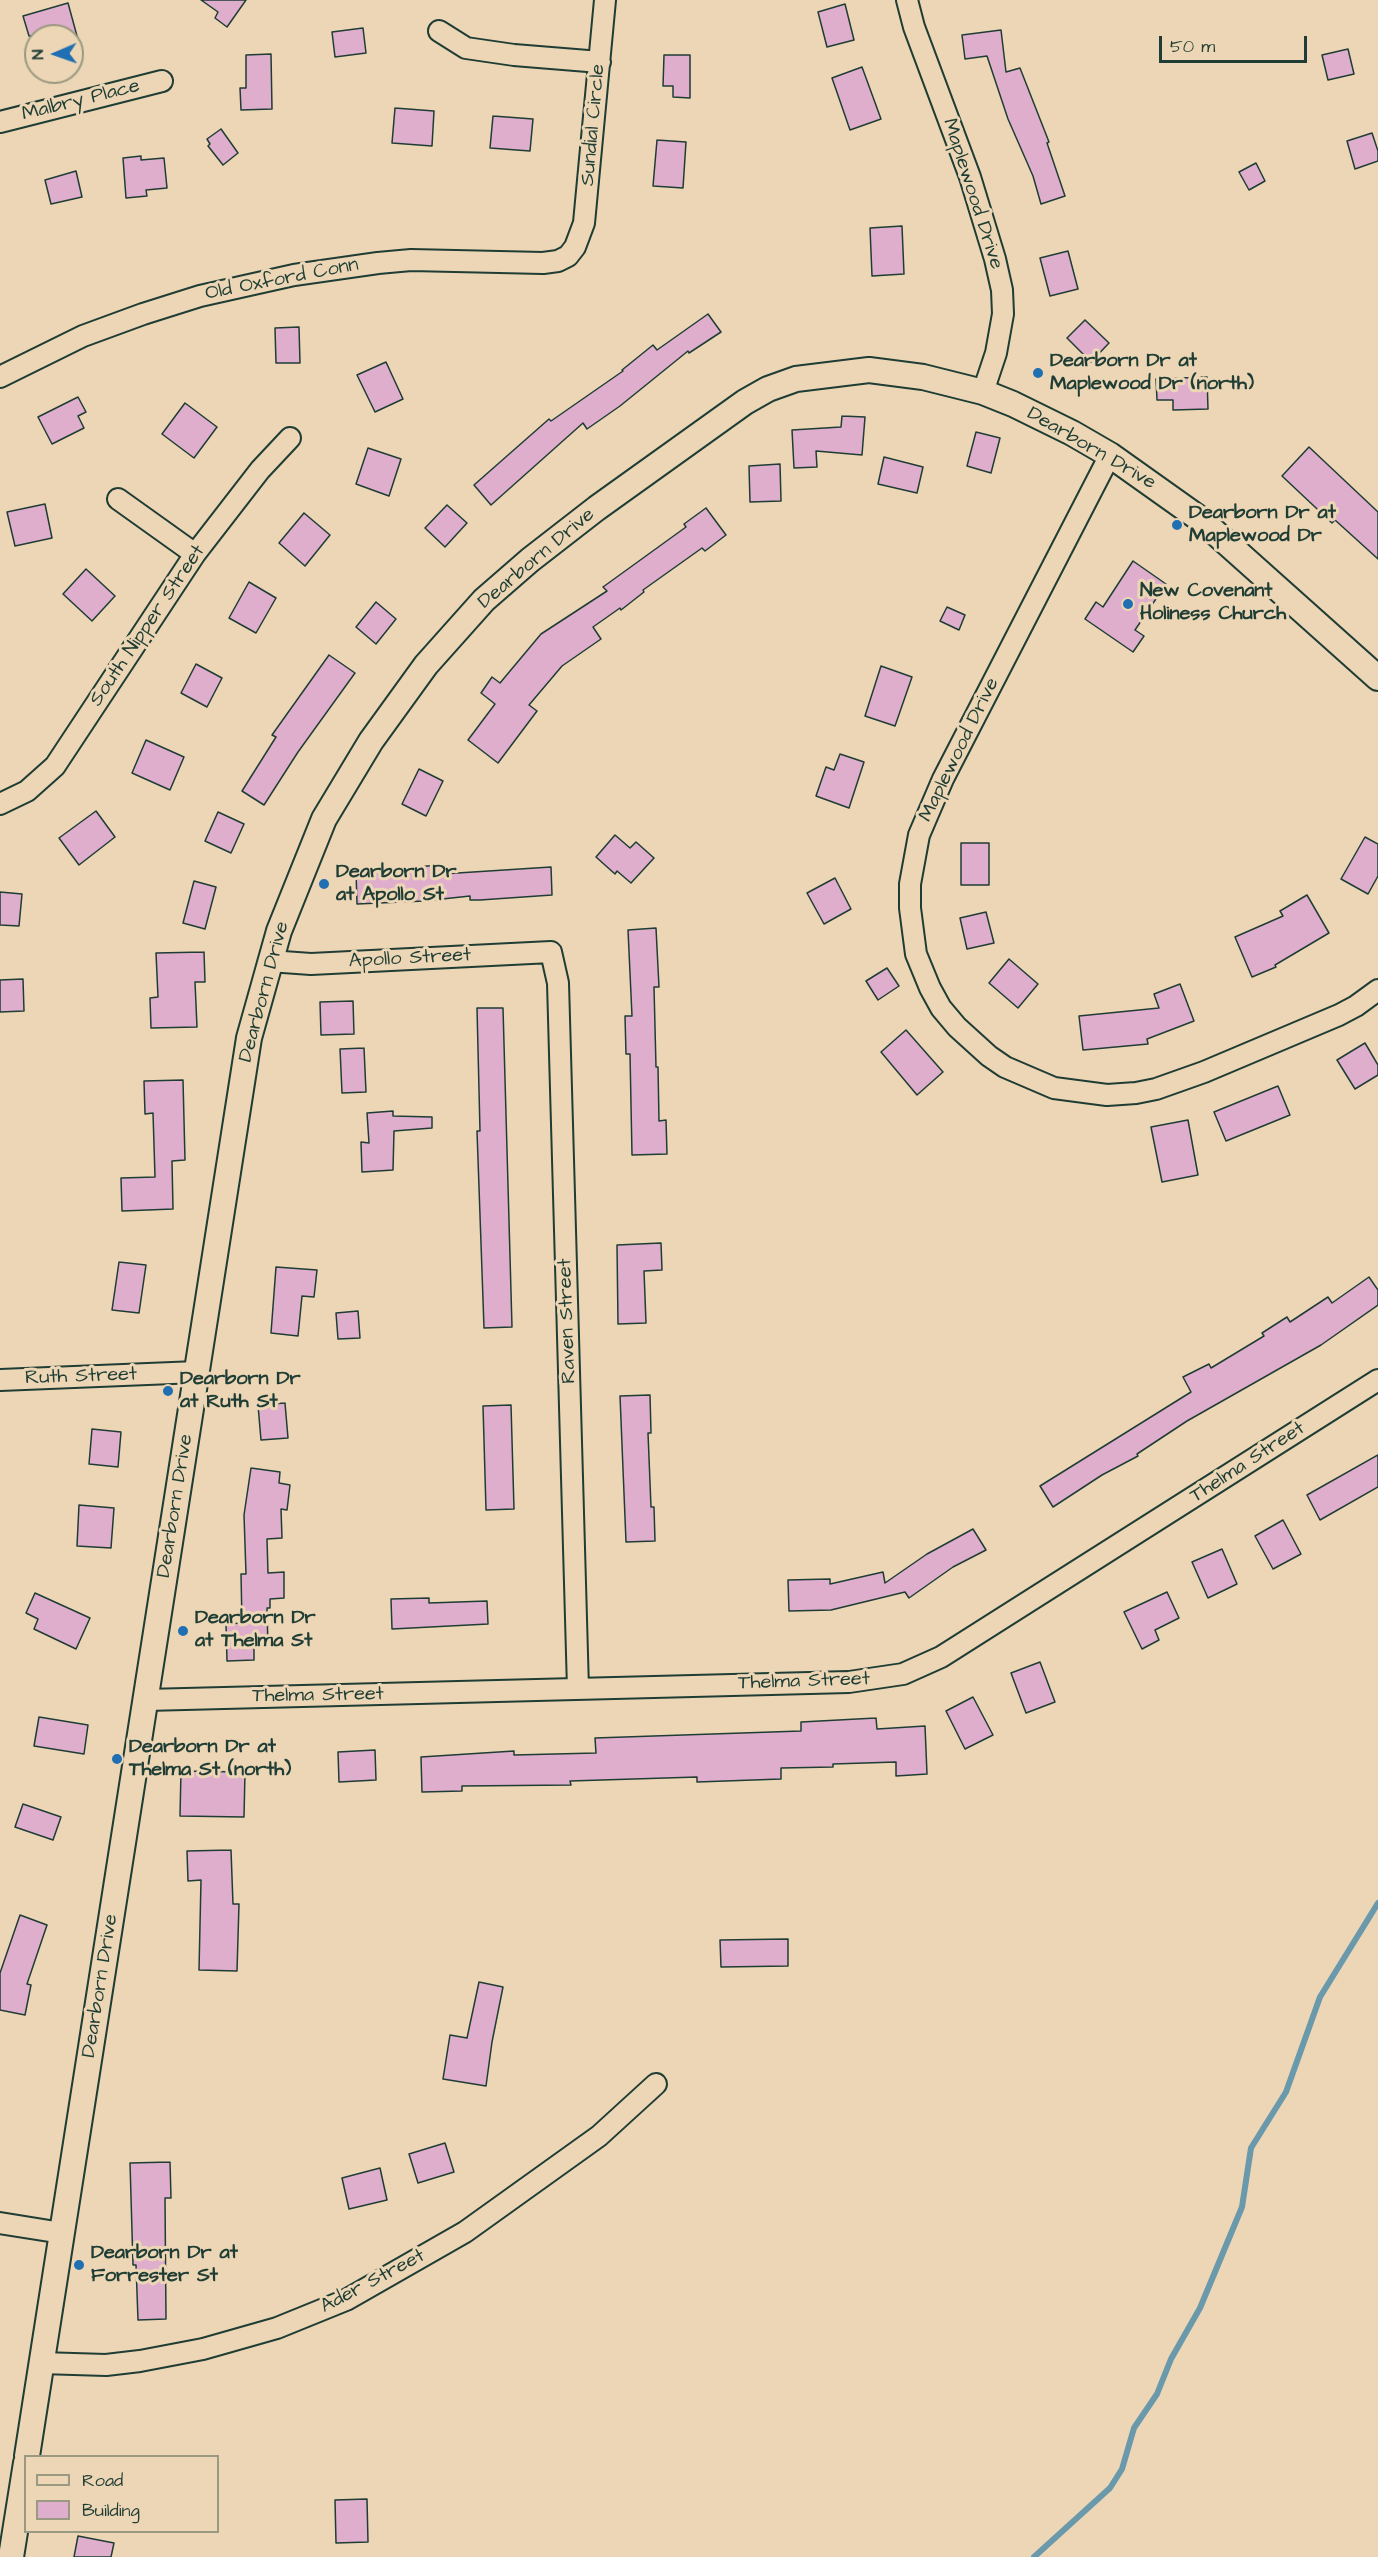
<!DOCTYPE html>
<html>
<head>
<meta charset="utf-8">
<style>
  body { margin:0 }
  #map { position:relative; width:1378px; height:2557px; overflow:hidden; background:#ecd6b5; font-family:"Architects Daughter",sans-serif }
  canvas { display:block }
  .legend { position:absolute; left:24px; top:2455px; width:195px; height:78px; box-sizing:border-box; background:#ecd6b5; border:2px solid #9a9981; margin:0; padding:8px 10px; list-style:none; font-size:18px; color:#1f3d34 }
  .legend li { display:flex; align-items:center; gap:12px; height:30px }
  .legend b { width:30px; border:2px solid #9a9981 }
  .north { position:absolute; left:24px; top:24px; width:60px; height:60px; box-sizing:border-box; background:#ecd6b5; border:2px solid #9a9981; border-radius:50%; rotate:268deg; font-size:16px; font-weight:700; line-height:24px; text-align:center; color:#1f3d34 }
  .north::after { content:''; display:block; margin:auto; width:21px; height:27px; background:#1f6fb2; clip-path:polygon(50% 0,100% 100%,50% 72%,0 100%) }
  .scale { position:absolute; left:1159px; top:36px; width:148px; height:27px; box-sizing:border-box; border:3px solid #1f3d34; border-top:0; padding-left:8px; font-size:18px; line-height:21px; white-space:nowrap; color:#1f3d34; -webkit-text-stroke:4px #ecd6b5; paint-order:stroke }
</style>
</head>
<body>
<div id="map">
<canvas width="1378" height="2557"></canvas>
<ul class="legend">
<li><b style="height:8px;background:#ecd6b5"></b>Road</li>
<li><b style="height:16px;background:#dfaecd"></b>Building</li>
</ul>
<div class="north">N</div>
<div class="scale">50 m</div>
</div>
<script>
const ctx = document.querySelector('canvas').getContext('2d');
ctx.lineJoin = 'round';
const toPath = rows => new Path2D(rows.map(r => 'M' + r).join(''));
function strokePath(path, color, width, dash) { ctx.strokeStyle = color; ctx.lineWidth = width; ctx.lineCap = dash ? 'butt' : 'round'; ctx.setLineDash(dash || []); ctx.stroke(path); }
function fillPath(path, color) { ctx.fillStyle = color; ctx.fill(path, 'evenodd'); }
function label(font, color, halo, rows, align = 'center') {
  ctx.font = font + ' "Architects Daughter",sans-serif'; ctx.lineWidth = 6; ctx.setLineDash([]); ctx.textBaseline = 'middle'; ctx.strokeStyle = halo; ctx.fillStyle = color; for (const [text, x, y, turn = 0] of rows) {
    ctx.save(); ctx.translate(x, y); ctx.rotate((+turn || 0) * Math.PI / 180); ctx.textAlign = isNaN(turn) ? turn : align; if (halo) ctx.strokeText(text, 0, 0); ctx.fillText(text, 0, 0); ctx.restore();
  }
}
const stream = toPath([
  [1034,2557,1110,2488,1122,2469,1134,2428,1157,2394,1171,2359,1200,2308,1242,2207,1251,2148,1286,2092,1320,1997,1378,1903]
]);
const building = toPath([
  [201,0,246,0,227,27,215,18,218,12,201,0],
  [68,3,77,36,29,36,23,16,68,3],
  [845,4,854,40,827,47,818,12,845,4],
  [363,28,366,53,335,57,332,32,363,28],
  [1001,30,1006,72,1020,68,1049,142,1047,143,1065,196,1041,204,1033,176,1008,119,987,56,965,59,962,35,1001,30],
  [1348,49,1354,74,1328,80,1322,55,1348,49],
  [271,54,272,109,241,110,240,88,246,88,246,55,271,54],
  [664,55,690,55,690,98,673,97,673,86,663,86,664,55],
  [862,67,881,119,850,130,832,78,862,67],
  [395,108,434,111,432,146,392,143,395,108],
  [493,116,533,119,530,151,490,148,493,116],
  [221,129,238,153,223,165,208,146,210,144,207,139,221,129],
  [1372,133,1378,151,1378,161,1355,169,1347,141,1372,133],
  [657,140,686,142,683,188,653,186,657,140],
  [141,156,141,160,164,158,167,188,146,190,147,196,126,198,123,158,141,156],
  [1256,163,1265,181,1249,190,1239,172,1256,163],
  [76,171,82,197,51,204,45,180,76,171],
  [902,226,904,274,872,276,870,228,902,226],
  [1068,251,1078,289,1050,296,1040,258,1068,251],
  [708,314,721,332,689,353,688,351,620,406,587,429,583,423,491,505,474,485,549,419,551,421,623,371,622,370,653,345,657,350,708,314],
  [1085,320,1109,343,1091,362,1067,338,1085,320],
  [299,327,300,363,276,363,275,328,299,327],
  [386,362,403,399,375,412,357,375,386,362],
  [1207,377,1208,409,1173,410,1173,400,1157,400,1156,379,1207,377],
  [78,397,86,412,78,416,84,428,52,444,38,417,78,397],
  [185,403,217,427,194,458,162,434,185,403],
  [842,416,865,417,862,455,816,451,817,467,794,468,792,430,841,427,842,416],
  [976,432,1000,438,991,473,967,466,976,432],
  [1309,447,1378,512,1378,559,1335,520,1332,523,1282,476,1309,447],
  [368,448,401,459,389,496,356,484,368,448],
  [884,457,923,467,917,493,878,484,884,457],
  [780,464,781,501,750,502,749,466,780,464],
  [45,504,52,538,15,546,7,512,45,504],
  [447,505,467,523,445,547,425,528,447,505],
  [706,508,726,535,705,551,702,548,643,590,644,592,621,610,620,608,593,627,601,639,562,666,529,705,537,711,498,763,468,740,495,704,481,693,492,677,500,683,541,634,607,591,603,587,686,527,684,524,706,508],
  [304,513,330,535,305,566,279,543,304,513],
  [1133,561,1166,584,1135,630,1144,636,1133,652,1085,619,1096,602,1103,607,1133,561],
  [86,569,115,596,92,621,63,594,86,569],
  [249,582,276,598,256,633,229,618,249,582],
  [376,602,396,619,376,644,356,627,376,602],
  [947,607,965,615,959,630,940,621,947,607],
  [329,655,355,673,298,752,264,805,242,791,276,737,272,735,329,655],
  [196,664,222,678,207,707,181,693,196,664],
  [881,666,912,677,895,726,865,716,881,666],
  [146,740,184,757,170,790,132,773,146,740],
  [840,754,864,762,849,808,816,796,826,767,834,770,840,754],
  [419,769,443,781,426,816,402,804,419,769],
  [96,811,115,837,79,865,59,838,96,811],
  [218,812,244,824,231,853,205,841,218,812],
  [615,835,630,848,636,842,654,858,631,883,617,871,615,874,596,857,615,835],
  [1365,837,1378,844,1378,876,1368,894,1341,879,1365,837],
  [961,843,989,843,989,885,961,885,961,843],
  [442,865,442,874,551,867,552,895,480,900,470,900,470,896,424,901,357,904,356,871,442,865],
  [835,878,851,909,824,924,807,893,835,878],
  [194,881,216,887,205,929,183,923,194,881],
  [0,892,22,894,19,926,0,925,0,892],
  [1307,895,1329,933,1275,965,1276,967,1252,977,1235,937,1283,916,1280,911,1307,895],
  [986,912,994,943,967,949,960,918,986,912],
  [656,928,659,987,654,987,656,1067,658,1067,659,1121,666,1120,667,1154,632,1155,630,1054,626,1054,625,1016,632,1016,628,930,656,928],
  [204,952,205,982,195,982,197,1027,151,1028,150,998,158,997,156,953,204,952],
  [1009,959,1038,984,1018,1008,989,983,1009,959],
  [887,968,899,986,878,1000,866,981,887,968],
  [23,979,24,1011,0,1012,0,980,23,979],
  [1180,984,1194,1021,1147,1039,1148,1044,1083,1050,1079,1016,1159,1008,1154,994,1180,984],
  [353,1001,354,1034,321,1035,320,1002,353,1001],
  [477,1008,503,1008,512,1327,484,1328,477,1131,480,1131,477,1008],
  [906,1030,943,1072,917,1095,881,1052,906,1030],
  [1365,1043,1378,1065,1378,1075,1355,1089,1337,1060,1365,1043],
  [364,1048,366,1092,342,1093,340,1049,364,1048],
  [183,1080,185,1160,172,1161,173,1209,122,1211,121,1178,155,1177,153,1113,145,1114,144,1081,183,1080],
  [1278,1086,1290,1115,1226,1141,1214,1112,1278,1086],
  [393,1111,393,1116,432,1117,432,1128,394,1131,393,1170,362,1172,361,1142,369,1143,367,1113,393,1111],
  [1188,1120,1198,1175,1162,1182,1151,1127,1188,1120],
  [661,1243,662,1270,644,1271,646,1323,618,1324,617,1245,661,1243],
  [119,1262,146,1265,139,1313,112,1310,119,1262],
  [276,1267,317,1270,314,1297,302,1296,298,1336,271,1333,276,1267],
  [1369,1277,1378,1290,1378,1305,1321,1345,1187,1421,1137,1454,1138,1456,1102,1475,1053,1507,1040,1486,1191,1392,1183,1377,1209,1364,1211,1368,1264,1336,1262,1333,1287,1317,1290,1322,1328,1297,1332,1303,1369,1277],
  [358,1311,360,1338,338,1339,336,1313,358,1311],
  [650,1395,651,1433,648,1433,651,1507,654,1507,655,1541,626,1542,620,1396,650,1395],
  [285,1403,288,1438,261,1440,258,1405,285,1403],
  [511,1405,514,1509,486,1510,483,1406,511,1405],
  [92,1429,121,1432,118,1467,89,1464,92,1429],
  [1378,1455,1378,1487,1320,1520,1307,1495,1378,1455],
  [251,1468,280,1472,279,1483,290,1485,287,1510,281,1509,282,1538,267,1539,268,1573,284,1572,284,1598,270,1599,270,1608,267,1608,268,1647,254,1647,254,1660,227,1661,226,1624,242,1623,241,1574,246,1574,244,1515,251,1468],
  [79,1505,114,1508,111,1548,77,1546,79,1505],
  [1283,1520,1301,1554,1273,1569,1255,1536,1283,1520],
  [973,1529,986,1550,953,1567,909,1598,905,1592,831,1610,789,1611,788,1580,830,1579,830,1584,883,1572,885,1583,927,1554,973,1529],
  [1222,1549,1237,1584,1208,1598,1192,1562,1222,1549],
  [1167,1592,1179,1618,1155,1630,1159,1640,1142,1649,1124,1612,1167,1592],
  [35,1593,90,1618,76,1649,34,1629,38,1619,26,1613,35,1593],
  [429,1598,429,1603,487,1601,488,1624,392,1629,391,1599,429,1598],
  [1040,1662,1055,1702,1026,1713,1011,1673,1040,1662],
  [973,1697,993,1735,965,1749,946,1711,973,1697],
  [39,1717,88,1725,84,1754,34,1746,39,1717],
  [876,1718,877,1729,925,1726,927,1774,896,1776,896,1762,833,1764,833,1767,781,1768,781,1779,697,1782,697,1777,570,1781,571,1785,462,1786,462,1791,422,1792,421,1757,514,1751,514,1755,596,1753,595,1738,801,1731,801,1722,876,1718],
  [375,1750,376,1780,339,1782,338,1752,375,1750],
  [181,1771,245,1772,244,1817,180,1816,181,1771],
  [23,1804,61,1817,53,1840,15,1827,23,1804],
  [231,1850,233,1904,239,1904,237,1971,199,1970,201,1880,188,1881,187,1851,231,1850],
  [20,1915,47,1925,27,1984,31,1985,25,2015,0,2010,0,1973,20,1915],
  [788,1939,788,1966,721,1967,720,1940,788,1939],
  [479,1982,503,1987,492,2042,486,2086,443,2079,450,2035,467,2038,479,1982],
  [445,2143,454,2172,418,2183,409,2154,445,2143],
  [170,2162,171,2198,165,2198,166,2319,138,2320,136,2265,133,2265,130,2163,170,2162],
  [380,2168,387,2200,349,2209,342,2178,380,2168],
  [367,2499,368,2542,336,2543,335,2500,367,2499],
  [78,2536,114,2543,111,2557,74,2557,78,2536]
]);
const minor = toPath([
  [907,0,914,27,970,177,995,259,1002,290,1003,314,996,353,983,392],
  [439,31,466,48,514,55,600,62],
  [0,122,162,81],
  [0,377,83,336,143,314,200,296,294,275,378,263,411,260,543,263,558,261,568,256,575,247,584,223,605,0],
  [1110,455,943,779,919,835,910,884,910,908,916,954,930,988,941,1008,957,1027,989,1056,1005,1067,1054,1088,1107,1095,1136,1093,1156,1089,1204,1072,1339,1015,1356,1006,1378,990],
  [118,499,195,554],
  [0,804,27,791,55,766,195,554,260,470,290,438],
  [269,961,311,964,551,952,558,983,578,1689],
  [0,1380,197,1372],
  [146,1700,849,1682,903,1674,941,1657,1378,1380],
  [0,2223,62,2233],
  [41,2363,106,2365,140,2361,203,2349,277,2328,346,2300,465,2232,599,2136,656,2084]
]);
const tertiary = toPath([
  [27,2456,249,1038,279,931,324,819,371,741,426,665,484,600,530,560,597,508,745,402,768,389,796,379,869,370,923,377,983,392,1013,404,1072,433,1110,455,1200,519,1378,678],
  [11,2557,26,2463]
]);
const markers = [
  [1038,373,6,"#1f6fb2"],
  [1177,525,6,"#1f6fb2"],
  [1128,604,6,"#1f6fb2"],
  [324,884,6,"#1f6fb2"],
  [168,1391,6,"#1f6fb2"],
  [183,1631,6,"#1f6fb2"],
  [117,1759,6,"#1f6fb2"],
  [79,2265,6,"#1f6fb2"]
];
const streetNames = [
  ["Malbry Place",81,101,-14],
  ["Sundial Circle",594,125,-85],
  ["Maplewood Drive",972,194,72],
  ["Old Oxford Conn",282,280,-11],
  ["Dearborn Drive",1091,449,30],
  ["Dearborn Drive",537,559,-40],
  ["South Nipper Street",148,626,-56],
  ["Maplewood Drive",960,750,-64],
  ["Apollo Street",410,959,-3],
  ["Dearborn Drive",265,992,-75],
  ["Raven Street",568,1321,-92],
  ["Ruth Street",81,1377,-2],
  ["Thelma Street",1248,1463,-33],
  ["Dearborn Drive",176,1506,-81],
  ["Thelma Street",804,1682,-2],
  ["Thelma Street",318,1696,-1],
  ["Dearborn Drive",101,1986,-81],
  ["Ader Street",373,2282,-28]
];
const poiNames = [
  ["Dearborn Dr at",1050,362],
  ["Maplewood Dr (north)",1050,385],
  ["Dearborn Dr at",1189,514],
  ["Maplewood Dr",1189,537],
  ["New Covenant",1140,592],
  ["Holiness Church",1140,615],
  ["Dearborn Dr",336,873],
  ["at Apollo St",336,896],
  ["Dearborn Dr",180,1380],
  ["at Ruth St",180,1403],
  ["Dearborn Dr",195,1619],
  ["at Thelma St",195,1642],
  ["Dearborn Dr at",129,1748],
  ["Thelma St (north)",129,1771],
  ["Dearborn Dr at",91,2254],
  ["Forrester St",91,2277]
];
strokePath(stream, '#6a99ac', 6);
fillPath(building, '#dfaecd');
strokePath(building, '#1f3d34', 1.5);
strokePath(minor, '#1f3d34', 24);
strokePath(tertiary, '#1f3d34', 28);
strokePath(minor, '#ecd6b5', 20);
strokePath(tertiary, '#ecd6b5', 24);
for (const [x, y, r, color] of markers) { const dot = new Path2D(); dot.arc(x, y, r, 0, 2 * Math.PI); ctx.fillStyle = color; ctx.fill(dot); strokePath(dot, '#ecd6b5', 2); }
label('20px', '#1f3d34', '#ecd6b5', streetNames);
label('bold 20px', '#1f3d34', '#ecd6b5', poiNames, 'left');
</script>
</body>
</html>
